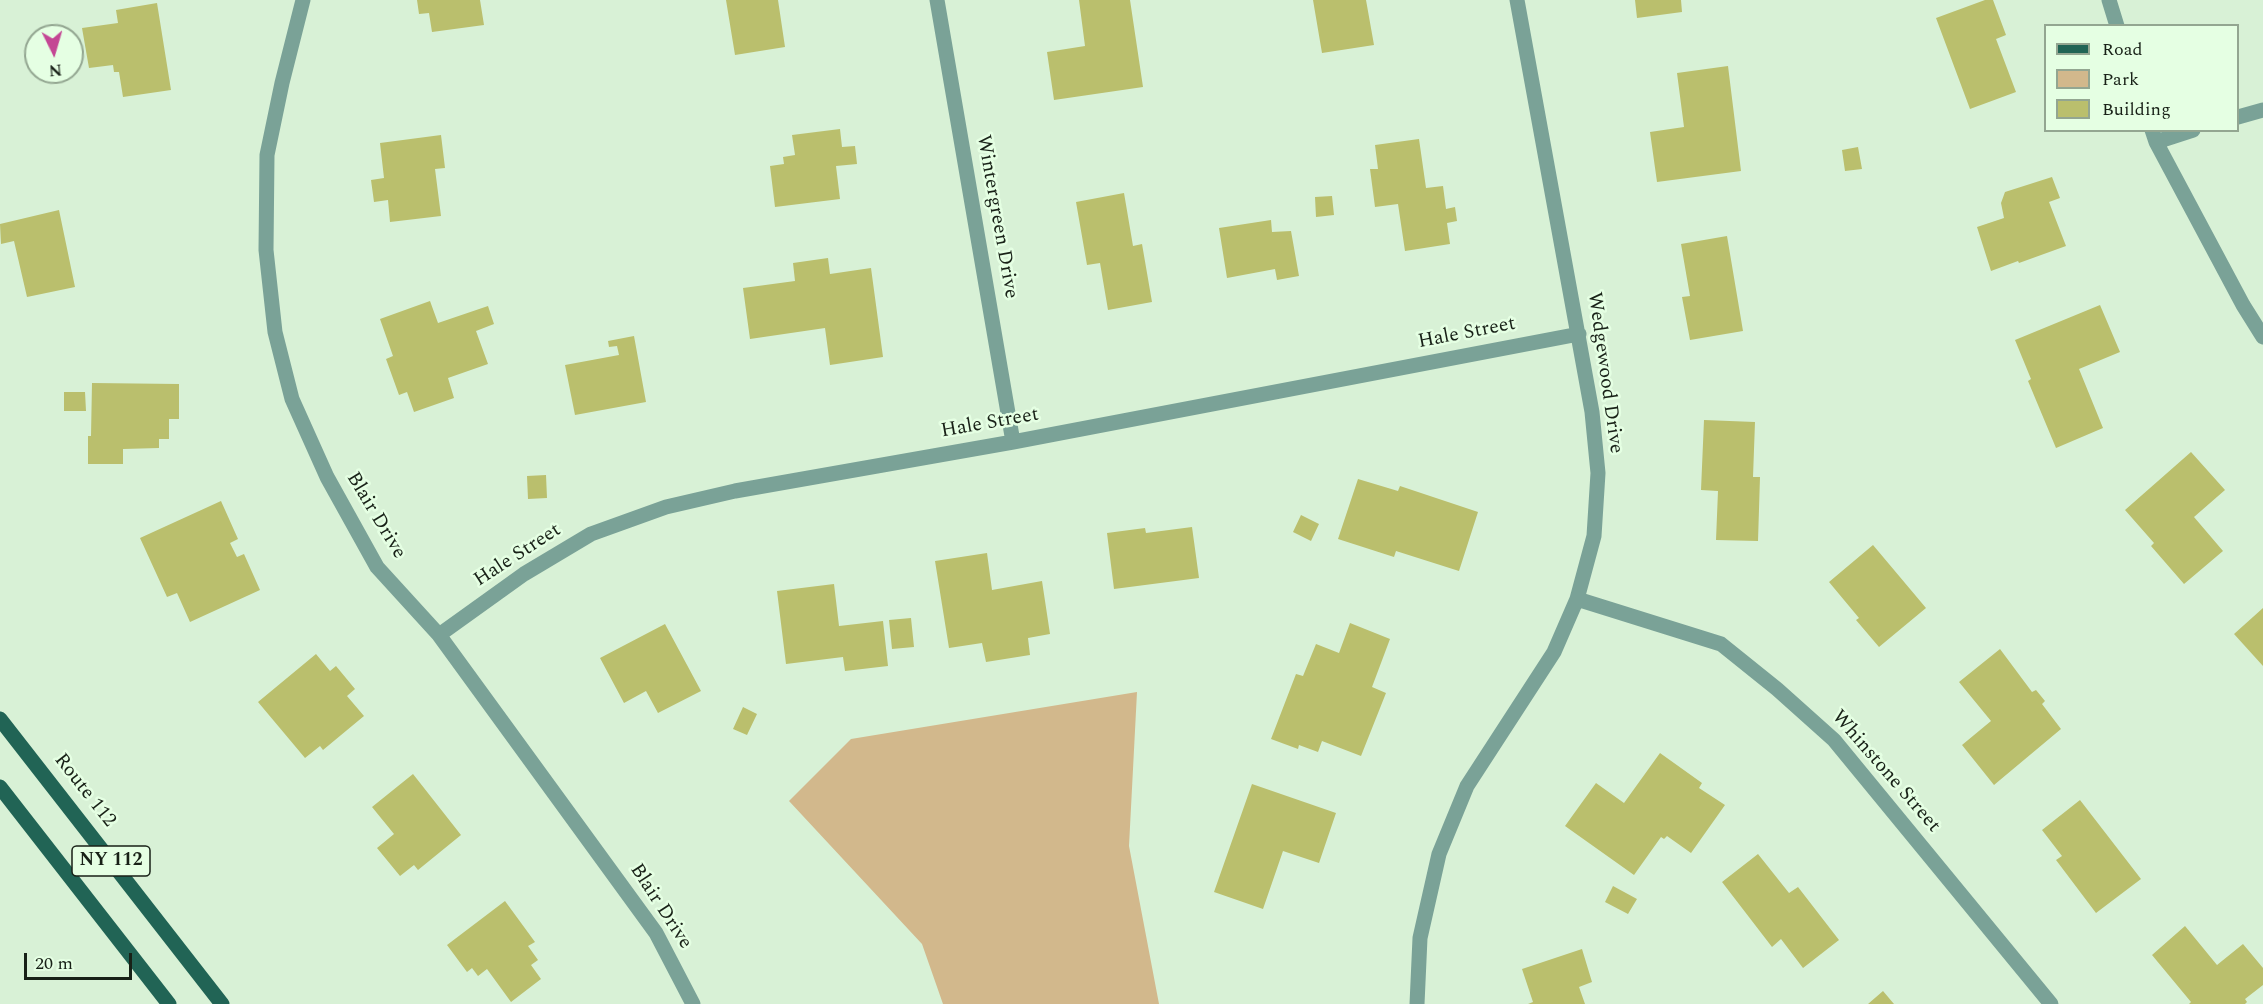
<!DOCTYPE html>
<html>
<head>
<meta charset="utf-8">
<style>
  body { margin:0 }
  #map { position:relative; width:2263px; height:1004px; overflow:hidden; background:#d8f1d6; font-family:Spectral,serif }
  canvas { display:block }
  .legend { position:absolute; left:2044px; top:24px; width:195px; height:108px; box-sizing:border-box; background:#e5ffe3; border:2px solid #93a691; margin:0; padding:8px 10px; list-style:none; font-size:18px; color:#182117 }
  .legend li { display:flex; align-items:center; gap:12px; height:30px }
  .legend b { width:30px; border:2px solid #93a691 }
  .north { position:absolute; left:24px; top:24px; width:60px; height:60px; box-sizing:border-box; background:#e5ffe3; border:2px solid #93a691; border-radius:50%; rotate:175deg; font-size:16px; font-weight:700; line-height:24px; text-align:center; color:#182117 }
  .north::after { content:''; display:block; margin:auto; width:21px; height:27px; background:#c44694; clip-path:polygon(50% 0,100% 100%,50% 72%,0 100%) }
  .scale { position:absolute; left:24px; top:953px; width:108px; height:27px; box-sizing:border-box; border:3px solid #182117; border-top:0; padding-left:8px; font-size:18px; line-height:21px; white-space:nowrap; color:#182117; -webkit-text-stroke:4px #e5ffe3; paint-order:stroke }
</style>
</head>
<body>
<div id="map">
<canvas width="2263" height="1004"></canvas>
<ul class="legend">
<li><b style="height:8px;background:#216455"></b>Road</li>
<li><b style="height:16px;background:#d2b88c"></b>Park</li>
<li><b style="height:16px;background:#babf6d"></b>Building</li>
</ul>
<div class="north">N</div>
<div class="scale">20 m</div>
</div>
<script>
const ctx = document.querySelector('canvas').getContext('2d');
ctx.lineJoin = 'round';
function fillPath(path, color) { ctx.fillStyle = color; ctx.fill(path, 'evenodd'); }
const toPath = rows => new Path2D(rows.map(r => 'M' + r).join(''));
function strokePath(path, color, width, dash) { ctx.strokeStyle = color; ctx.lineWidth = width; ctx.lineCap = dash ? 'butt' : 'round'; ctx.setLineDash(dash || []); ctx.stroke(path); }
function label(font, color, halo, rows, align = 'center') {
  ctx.font = font + ' Spectral,serif'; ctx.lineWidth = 5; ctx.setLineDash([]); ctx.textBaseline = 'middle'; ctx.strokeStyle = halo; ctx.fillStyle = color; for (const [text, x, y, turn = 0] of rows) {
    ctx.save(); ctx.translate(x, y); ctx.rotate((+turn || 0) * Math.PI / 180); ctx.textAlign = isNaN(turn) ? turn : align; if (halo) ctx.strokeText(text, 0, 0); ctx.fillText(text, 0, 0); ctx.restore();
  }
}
const green = toPath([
  [1137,692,1129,846,1159,1004,943,1004,922,944,789,801,851,739]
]);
const building = toPath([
  [417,0,480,0,484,25,432,32,429,13,419,14],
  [726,0,778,0,785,47,735,55],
  [1079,0,1130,0,1143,87,1054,100,1047,52,1085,46],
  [1313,0,1366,0,1374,45,1322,53],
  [1635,0,1681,0,1682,12,1637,18],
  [1985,0,1993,0,2006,35,1996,39,2016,92,1970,109,1936,18],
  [157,3,171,90,123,97,119,72,114,72,113,65,89,68,82,28,118,23,116,10],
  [1728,66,1741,171,1657,182,1650,132,1684,127,1677,73],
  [840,129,842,147,855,146,857,164,836,166,840,199,775,207,770,166,784,164,783,157,795,155,792,135],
  [441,135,445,168,435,169,441,216,390,222,388,200,374,202,371,180,384,178,380,143],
  [1419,139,1426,188,1443,186,1446,209,1455,207,1457,221,1447,223,1450,244,1405,251,1398,204,1375,207,1370,169,1378,169,1375,145],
  [1858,147,1862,169,1845,171,1842,150],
  [2052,177,2060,198,2049,202,2066,246,2019,263,2018,261,1991,271,1977,227,2004,218,2001,203,2005,192],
  [1124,193,1133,246,1142,244,1152,302,1108,310,1100,263,1087,265,1076,202],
  [1332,196,1334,215,1316,217,1315,197],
  [59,210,75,287,27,297,14,241,1,244,0,224],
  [1271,220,1272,232,1291,231,1299,276,1277,280,1275,269,1227,278,1219,228],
  [1727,236,1743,331,1690,340,1682,297,1690,296,1681,244],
  [828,258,830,274,871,268,883,357,830,365,825,328,750,339,743,288,795,281,793,263],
  [430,301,438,323,488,306,494,324,476,331,488,364,448,378,454,398,414,412,407,392,399,395,386,359,393,356,380,319],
  [2100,305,2120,352,2079,369,2103,428,2056,448,2028,381,2031,379,2015,340],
  [634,336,646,402,575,415,565,365,619,355,617,346,609,347,608,341],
  [92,383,179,384,179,419,169,419,169,439,159,439,159,448,123,449,123,464,88,464,88,436,91,436],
  [64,392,85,392,86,411,64,411],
  [1704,420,1755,422,1753,477,1760,477,1758,541,1716,540,1718,491,1701,490],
  [2191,452,2225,490,2194,517,2223,551,2184,584,2151,546,2154,543,2125,510],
  [546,475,547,498,528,499,527,476],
  [1358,479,1398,491,1400,486,1478,512,1459,571,1396,551,1394,557,1338,539],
  [221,501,238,539,230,543,237,557,244,554,260,590,190,622,177,593,167,597,140,538],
  [1301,515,1319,524,1311,541,1293,532],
  [1192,527,1199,578,1114,589,1107,533,1145,528,1146,533],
  [1873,545,1926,608,1879,647,1856,620,1859,618,1829,582],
  [987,553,992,590,1042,581,1050,634,1028,638,1030,655,986,662,982,643,949,648,935,561],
  [834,584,839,626,883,621,888,666,845,671,843,657,786,664,777,591],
  [2263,608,2263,666,2234,634],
  [911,618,914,647,892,649,889,620],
  [1350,623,1390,639,1372,687,1386,693,1361,756,1322,741,1318,752,1299,745,1298,749,1271,739,1296,674,1303,676,1316,644,1339,653],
  [665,624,701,691,658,713,646,691,624,703,600,658],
  [2000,649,2032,692,2036,690,2045,701,2042,704,2061,729,1994,785,1962,745,1991,721,1959,682],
  [316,654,330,671,336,666,355,689,347,696,364,716,323,750,320,746,305,758,258,702],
  [743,707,757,714,747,735,733,729],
  [1660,753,1702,783,1699,788,1725,805,1691,853,1667,836,1664,839,1661,837,1634,875,1565,826,1596,783,1624,803],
  [413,774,461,835,418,870,414,865,400,876,377,848,394,834,372,807],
  [1252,784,1336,813,1319,863,1283,851,1263,909,1214,892],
  [2080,800,2141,879,2096,913,2056,860,2062,856,2042,830],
  [1758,854,1789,893,1798,887,1839,940,1803,968,1781,939,1772,947,1722,882],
  [1613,886,1637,899,1628,914,1605,902],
  [505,901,535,942,528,946,538,960,531,965,541,979,511,1002,487,969,478,976,472,968,467,972,447,945],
  [2185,926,2217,965,2243,944,2263,968,2263,985,2245,999,2247,1002,2245,1004,2189,1004,2191,1002,2152,955],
  [1582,949,1592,982,1579,987,1585,1004,1528,1004,1533,1002,1522,969],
  [1883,991,1894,1004,1868,1004]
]);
const minor = toPath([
  [303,0,282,83,267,155,266,250,275,332,292,399,327,477,377,567,439,635,656,933,693,1004],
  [937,0,1013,442],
  [2109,0,2117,26],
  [2238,117,2263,110],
  [2152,130,2156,142,2243,305,2263,337],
  [2156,142,2193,130],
  [1577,599,1721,644,1777,689,1834,740,2051,1004],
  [439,635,524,574,591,534,666,507,735,491,1013,442,1579,334],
  [1417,1004,1420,938,1439,854,1467,786,1554,652,1577,599,1594,536,1598,473,1592,412,1517,0]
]);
const major = toPath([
  [0,719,222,1004],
  [0,787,169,1004]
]);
const shields = [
  [111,861,78]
];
const shieldNames = [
  ["NY 112",111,861]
];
const streetNames = [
  ["Wintergreen Drive",996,217,80],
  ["Hale Street",1467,334,-11],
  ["Wedgewood Drive",1604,373,82],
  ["Hale Street",990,424,-10],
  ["Blair Drive",375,516,59],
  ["Hale Street",518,556,-33],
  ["Whinstone Street",1885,772,49],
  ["Route 112",84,791,52],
  ["Blair Drive",660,907,57]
];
fillPath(green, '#d2b88c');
fillPath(building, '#babf6d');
strokePath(minor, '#7aa297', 15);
strokePath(major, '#216455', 15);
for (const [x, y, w] of shields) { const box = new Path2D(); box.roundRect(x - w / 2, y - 15, w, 30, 4.5); ctx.fillStyle = '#e5ffe3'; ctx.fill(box); strokePath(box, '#182117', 1.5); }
label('bold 18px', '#182117', null, shieldNames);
label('20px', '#182117', '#e5ffe3', streetNames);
</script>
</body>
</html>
